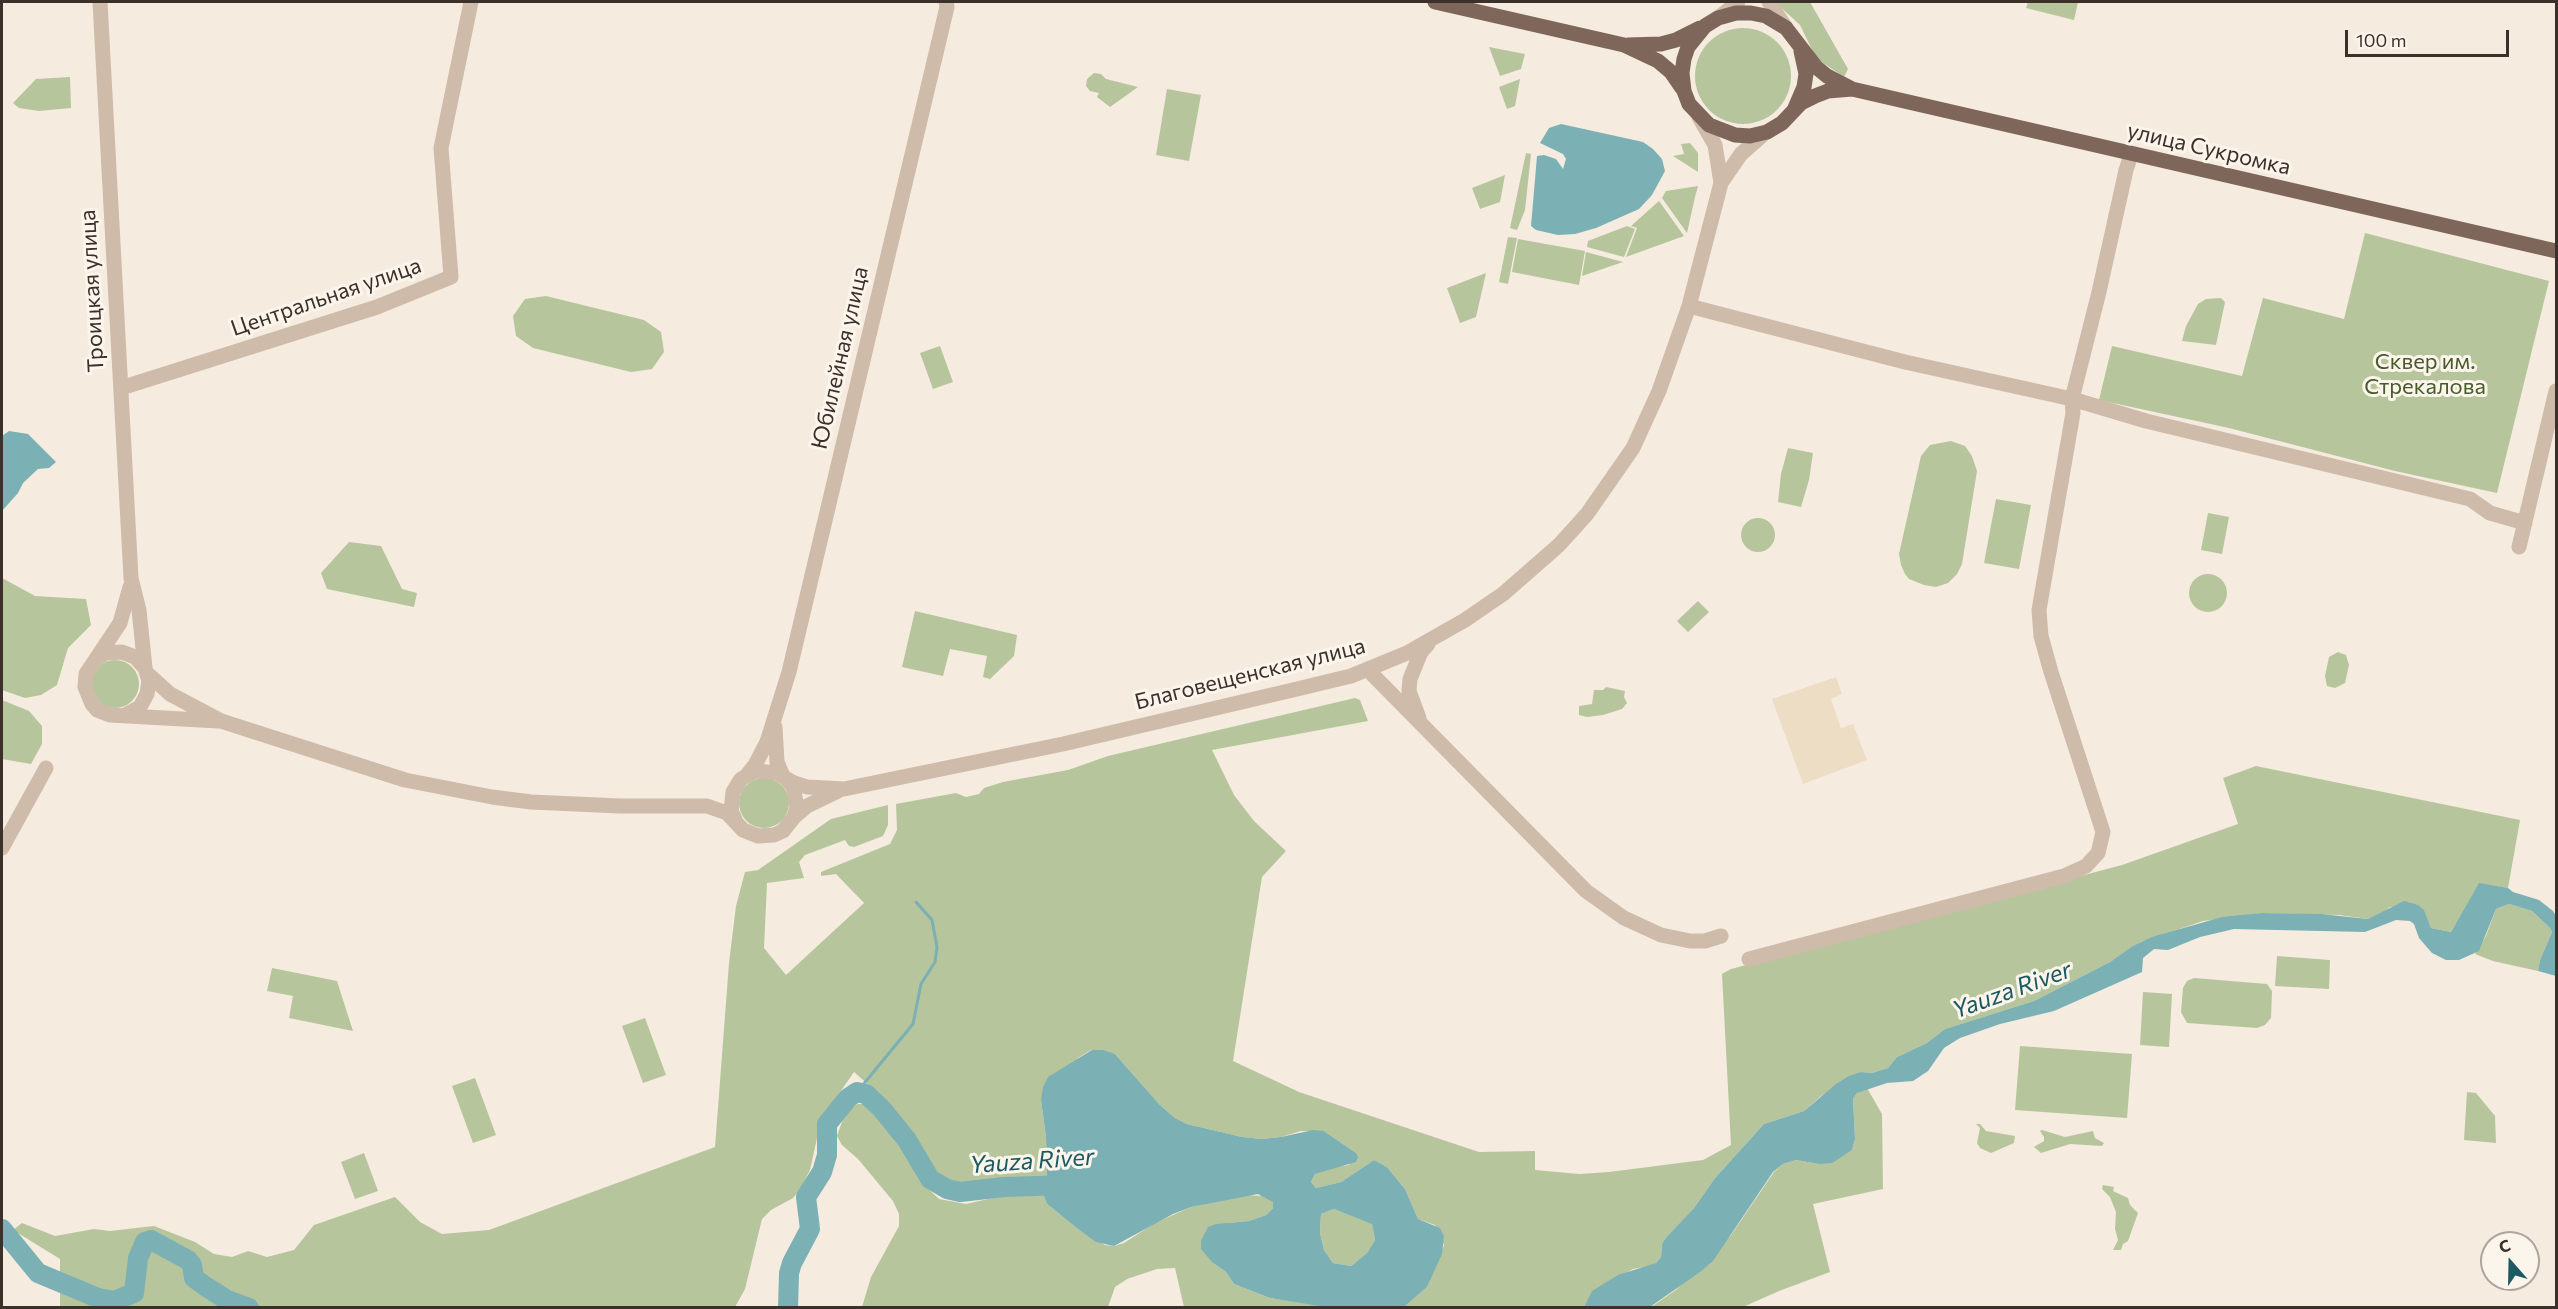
<!DOCTYPE html>
<html>
<head>
<meta charset="utf-8">
<style>
  body { margin:0 }
  #map { position:relative; width:2558px; height:1309px; overflow:hidden; background:#f5ebdf; font-family:Commissioner,sans-serif }
  canvas { display:block }
  .frame { position:absolute; inset:0; border:3px solid #3b302a; pointer-events:none }
  .north { position:absolute; left:2480px; top:1231px; width:60px; height:60px; box-sizing:border-box; background:#fbf5ec; border:2px solid #aea69e; border-radius:50%; rotate:340deg; font-size:16px; font-weight:700; line-height:24px; text-align:center; color:#3b302a }
  .north::after { content:''; display:block; margin:auto; width:21px; height:27px; background:#1b5a60; clip-path:polygon(50% 0,100% 100%,50% 72%,0 100%) }
  .scale { position:absolute; left:2345px; top:30px; width:164px; height:27px; box-sizing:border-box; border:3px solid #3b302a; border-top:0; padding-left:8px; font-size:18px; line-height:21px; white-space:nowrap; color:#3b302a; -webkit-text-stroke:4px #fbf5ec; paint-order:stroke }
</style>
</head>
<body>
<div id="map">
<canvas width="2558" height="1309"></canvas>
<div class="frame"></div>
<div class="north">С</div>
<div class="scale">100 m</div>
</div>
<script>
const ctx = document.querySelector('canvas').getContext('2d');
ctx.lineJoin = 'round';
function fillPath(path, color) { ctx.fillStyle = color; ctx.fill(path, 'evenodd'); }
const toPath = rows => new Path2D(rows.map(r => 'M' + r).join(''));
function strokePath(path, color, width, dash) { ctx.strokeStyle = color; ctx.lineWidth = width; ctx.lineCap = dash ? 'butt' : 'round'; ctx.setLineDash(dash || []); ctx.stroke(path); }
function label(font, color, halo, rows, align = 'center') {
  ctx.font = font + ' Commissioner,sans-serif'; ctx.lineWidth = 6; ctx.setLineDash([]); ctx.textBaseline = 'middle'; ctx.strokeStyle = halo; ctx.fillStyle = color; for (const [text, x, y, turn = 0] of rows) {
    ctx.save(); ctx.translate(x, y); ctx.rotate((+turn || 0) * Math.PI / 180); ctx.textAlign = isNaN(turn) ? turn : align; if (halo) ctx.strokeText(text, 0, 0); ctx.fillText(text, 0, 0); ctx.restore();
  }
}
const green = toPath([
  [1775,2,1810,2,1848,69,1844,77,1816,58,1800,25],
  [2028,2,2078,2,2074,20,2026,8],
  '1695 76a48 48 0 1 1 96 0a48 48 0 1 1-96 0Z',
  [1489,47,1525,54,1521,69,1500,76],
  [1094,73,1101,74,1106,79,1138,87,1110,107,1097,97,1099,93,1090,91,1086,86,1087,79],
  [70,77,71,108,39,111,19,108,13,103,36,79],
  [1520,79,1515,106,1507,109,1499,87],
  [1167,89,1201,95,1189,161,1156,155],
  [1690,143,1698,153,1698,172,1673,156,1684,154,1681,144],
  [1526,153,1531,154,1525,210,1517,230,1510,228],
  [1505,175,1500,202,1480,209,1472,188],
  [1698,186,1695,197,1687,233,1662,198,1666,191],
  [1659,201,1684,236,1626,257,1637,228,1631,226],
  [1627,226,1635,229,1624,257,1587,247,1588,241],
  [2365,233,2549,281,2497,493,2395,471,2229,428,2099,400,2112,346,2242,376,2263,298,2344,319],
  [1508,237,1517,238,1508,284,1499,282],
  [1518,239,1585,251,1579,285,1512,272],
  [1586,252,1623,262,1582,276],
  [1486,273,1476,317,1460,323,1447,288],
  [546,296,644,320,661,332,664,352,652,369,631,372,533,348,516,336,513,316,525,299],
  [2221,298,2225,302,2216,345,2182,341,2186,326,2198,304,2206,299],
  [940,346,953,382,933,389,920,353],
  [1951,441,1965,446,1972,456,1977,471,1962,564,1957,574,1948,583,1936,587,1924,585,1909,579,1905,574,1901,565,1899,554,1921,456,1930,445],
  [1788,448,1813,453,1809,480,1801,507,1778,502,1781,474],
  [1996,499,2031,505,2019,569,1984,563],
  [2208,513,2229,517,2222,554,2201,550],
  '1741 535a17 17 0 1 1 34 0a17 17 0 1 1-34 0Z',
  [349,542,381,546,402,589,417,593,414,607,327,589,321,573],
  '2189 593a19 19 0 1 1 38 0a19 19 0 1 1-38 0Z',
  [2,578,35,596,86,599,91,625,68,648,57,685,41,695,25,698,2,690],
  [1698,601,1709,612,1688,632,1677,621],
  [915,611,1017,635,1014,656,990,679,983,677,987,656,950,649,943,676,902,667],
  [2338,652,2346,655,2349,665,2345,683,2335,688,2327,686,2325,676,2329,657],
  '91 684a24 24 0 1 1 48 0a24 24 0 1 1-48 0Z',
  [1606,687,1625,691,1624,697,1627,703,1622,709,1603,715,1587,717,1579,715,1579,706,1592,704,1594,690,1603,690],
  [1355,698,1360,700,1368,721,1212,750,1234,795,1254,821,1286,851,1262,877,1233,1061,1299,1092,1479,1152,1535,1151,1535,1170,1579,1174,1609,1172,1703,1160,1731,1145,1722,974,1731,969,2122,865,2238,824,2223,778,2256,766,2520,820,2508,888,2479,884,2451,932,2431,928,2424,911,2390,907,2383,913,2368,919,2339,915,2262,913,2203,921,2141,942,2110,962,2034,1001,1945,1029,1927,1043,1897,1057,1888,1068,1872,1073,1861,1072,1821,1096,1804,1111,1764,1124,1715,1178,1694,1208,1662,1244,1661,1257,1656,1263,1649,1266,1633,1269,1592,1292,1584,1307,1404,1307,1427,1287,1444,1245,1435,1225,1418,1219,1405,1189,1387,1167,1374,1160,1341,1182,1316,1188,1311,1182,1315,1174,1330,1168,1349,1165,1356,1153,1324,1131,1301,1131,1281,1137,1262,1139,1242,1137,1187,1124,1175,1118,1158,1103,1115,1054,1091,1050,1078,1058,1041,1100,1046,1137,1047,1177,966,1184,949,1183,939,1176,905,1125,872,1088,854,1072,827,1111,819,1129,810,1170,801,1188,793,1198,771,1210,762,1219,745,1289,735,1307,60,1307,60,1259,13,1230,22,1223,55,1236,94,1229,110,1231,154,1226,195,1242,214,1254,232,1257,248,1251,267,1257,294,1250,314,1225,395,1197,420,1222,442,1234,489,1230,715,1147,729,963,736,906,745,872,758,870,831,819,888,805,888,825,883,836,854,847,849,846,845,840,805,855,799,862,804,878,767,883,764,948,786,975,864,903,836,874,821,876,821,872,890,844,897,830,896,804,956,793,966,797,979,794,984,788,1003,782,1068,770,1108,756],
  [2,700,29,711,42,726,42,744,31,764,2,759],
  '739 803a25 25 0 1 1 50 0a25 25 0 1 1-50 0Z',
  [2509,904,2532,911,2550,928,2552,932,2540,960,2538,971,2493,961,2475,954,2486,936,2496,909],
  [2277,956,2330,960,2329,989,2275,986],
  [272,968,337,981,353,1031,289,1018,293,996,267,991],
  [2194,978,2267,984,2272,991,2271,1018,2265,1025,2257,1028,2187,1023,2181,1012,2183,988,2187,981],
  [2143,992,2172,994,2169,1047,2140,1045],
  [645,1018,666,1075,643,1083,622,1026],
  [2020,1046,2132,1054,2127,1118,2015,1110],
  [475,1078,496,1135,473,1143,452,1086],
  [1867,1088,1882,1114,1883,1189,1813,1204,1830,1272,1779,1291,1743,1307,1650,1308,1677,1289,1731,1235,1774,1172,1783,1164,1796,1160,1819,1164,1852,1150,1855,1139,1853,1099,1857,1093],
  [2467,1092,2476,1093,2495,1116,2496,1143,2464,1140],
  [858,1104,864,1104,878,1116,896,1136,919,1180,939,1199,966,1204,1006,1195,1044,1196,1047,1204,1078,1229,1105,1245,1114,1246,1124,1243,1155,1223,1191,1207,1243,1195,1266,1196,1273,1202,1273,1208,1266,1215,1249,1221,1227,1223,1213,1263,1226,1272,1234,1284,1270,1298,1332,1307,1184,1307,1175,1268,1157,1269,1127,1279,1115,1287,1108,1307,862,1307,871,1277,899,1226,899,1214,893,1201,858,1159,842,1145,837,1136,843,1119,851,1107],
  [1976,1124,1980,1124,1986,1131,2015,1136,2014,1143,1991,1153,1980,1148,1977,1143,1980,1128],
  [2042,1130,2065,1137,2093,1131,2095,1138,2104,1143,2102,1146,2070,1144,2041,1153,2034,1147,2044,1141,2044,1137,2040,1131],
  [364,1153,378,1191,355,1199,341,1162],
  [2103,1185,2114,1187,2113,1191,2128,1198,2130,1205,2138,1213,2128,1241,2123,1244,2121,1250,2113,1250,2118,1240,2115,1229,2116,1212,2110,1197,2102,1189],
  [1334,1209,1372,1223,1375,1240,1367,1253,1351,1266,1333,1263,1324,1250,1320,1233,1321,1214]
]);
const plaza = toPath([
  [1836,677,1842,694,1831,699,1841,728,1853,724,1867,760,1803,784,1772,699]
]);
const water = toPath([
  [1561,124,1643,142,1653,149,1662,159,1665,171,1652,195,1639,209,1596,228,1575,234,1558,235,1536,230,1531,226,1537,156,1544,155,1556,159,1563,169,1566,159,1563,154,1540,143,1549,128],
  [9,431,28,434,56,462,49,468,38,469,23,483,18,493,2,511,2,436],
  [2479,883,2508,888,2513,892,2539,900,2553,911,2556,916,2556,976,2538,971,2540,960,2552,932,2550,928,2532,911,2509,904,2496,909,2479,951,2459,960,2446,960,2432,953,2419,938,2414,924,2410,921,2396,920,2365,932,2234,929,2200,937,2168,950,2154,949,2143,958,2142,972,2054,1011,2000,1024,1960,1038,1944,1048,1928,1071,1913,1081,1887,1083,1857,1093,1853,1099,1855,1139,1852,1150,1832,1163,1819,1164,1796,1160,1783,1164,1773,1172,1713,1261,1700,1272,1650,1307,1584,1307,1592,1291,1618,1275,1656,1263,1661,1257,1662,1244,1666,1238,1694,1208,1715,1178,1764,1124,1804,1111,1836,1084,1849,1076,1861,1072,1872,1073,1888,1068,1897,1057,1927,1043,1945,1029,2034,1001,2110,962,2133,946,2152,937,2222,917,2262,913,2321,914,2368,919,2404,901,2418,905,2424,910,2431,928,2451,932],
  [1092,1050,1103,1050,1115,1054,1159,1104,1175,1118,1187,1124,1242,1137,1262,1139,1281,1137,1313,1130,1324,1131,1356,1153,1358,1157,1356,1162,1315,1174,1311,1182,1316,1188,1341,1182,1374,1160,1387,1167,1405,1189,1418,1219,1440,1228,1444,1236,1442,1254,1427,1287,1404,1307,1332,1308,1270,1298,1234,1284,1226,1272,1213,1263,1201,1249,1201,1241,1208,1227,1216,1224,1249,1221,1266,1215,1273,1208,1273,1202,1258,1194,1191,1207,1173,1214,1114,1246,1096,1242,1078,1229,1047,1204,1044,1196,1047,1177,1046,1137,1041,1100,1043,1087,1048,1077],
  [1334,1209,1372,1224,1375,1240,1367,1253,1351,1266,1333,1263,1324,1250,1320,1233,1321,1214]
]);
const stream = toPath([
  [857,1092,913,1024,921,984,935,962,937,947,932,920,916,902]
]);
const river = toPath([
  [2,1229,38,1273,98,1298,114,1301,134,1293,138,1258,145,1242,151,1240,188,1260,192,1265,194,1278,205,1286,227,1300,249,1308],
  [788,1308,789,1273,792,1263,810,1229,806,1197,822,1172,827,1155,827,1124,848,1098,857,1092,866,1094,881,1108,907,1140,930,1179,947,1189,960,1192,1004,1187,1072,1185]
]);
const minor = toPath([
  [100,2,131,578,139,610,145,668],
  [1769,2,1786,28],
  [1718,18,1738,2],
  [1721,183,1741,154,1766,132],
  [1689,306,1905,362,2072,399,2146,421,2470,499,2490,513,2525,523],
  [121,388,377,307,451,277,441,148,471,2],
  [2519,547,2556,391],
  [130,587,120,623,86,674,85,687,92,704,97,710,110,715,218,721],
  [97,658,106,653,122,652,135,657,145,668,149,681,147,694,140,707,125,715],
  [1368,670,1586,891,1624,918,1661,935,1690,941,1705,941,1721,936],
  [148,674,170,694,221,721,405,780,492,797,531,802,620,806,707,806,727,813,743,830,758,836,774,835,783,831,794,817,797,807,793,787,782,774,777,762,775,727],
  [1419,718,1409,691,1410,679,1421,652,1428,644],
  [747,775,755,765,767,742,789,672,947,7,946,2],
  [794,817,807,806,838,791],
  [735,819,731,811,733,792,741,779,756,771,777,773,792,782,807,787,844,789,1063,744,1297,689,1351,676,1407,653,1465,620,1503,594,1559,545,1587,514,1633,448,1659,391,1689,306,1721,183,1715,145,1699,117],
  [2,848,46,768],
  [1749,959,2064,876,2086,866,2098,853,2103,832,2051,672,2041,636,2039,610,2073,413,2072,399,2099,292,2126,170,2131,155]
]);
const major = toPath([
  [1435,2,1624,45,1658,61,1671,72,1682,88],
  [1628,45,1661,44,1676,40,1700,28],
  [1852,89,1828,91,1815,96,1801,103,1782,123,1767,132,1750,136,1735,135,1709,125,1689,104,1684,91,1682,73,1684,59,1688,47,1705,26,1718,18,1736,13,1751,13,1766,16,1786,28,1816,67,1827,76,1852,89,2556,251],
  [1795,108,1804,87,1806,74,1801,51]
]);
const streetNames = [
  ["улица Сукромка",2209,149,13],
  ["Троицкая улица",92,291,-93],
  ["Центральная улица",326,297,-19],
  ["Юбилейная улица",840,358,-77],
  ["Благовещенская улица",1250,674,-14]
];
const parkNames = [
  ["Сквер им.",2425,362],
  ["Стрекалова",2425,387]
];
const waterNames = [
  ["Yauza River",2012,990,-20],
  ["Yauza River",1032,1161,-4]
];
fillPath(green, '#b7c59d');
fillPath(plaza, '#eeddc5');
fillPath(water, '#7bb0b4');
strokePath(stream, '#7bb0b4', 3);
strokePath(river, '#7bb0b4', 20);
strokePath(minor, '#cebba9', 15);
strokePath(major, '#7e675a', 15);
label('22px', '#3b302a', '#fbf5ec', streetNames);
label('22px', '#485b2b', '#fbf5ec', parkNames);
label('italic 24px', '#1b5a60', '#fbf5ec', waterNames);
</script>
</body>
</html>
